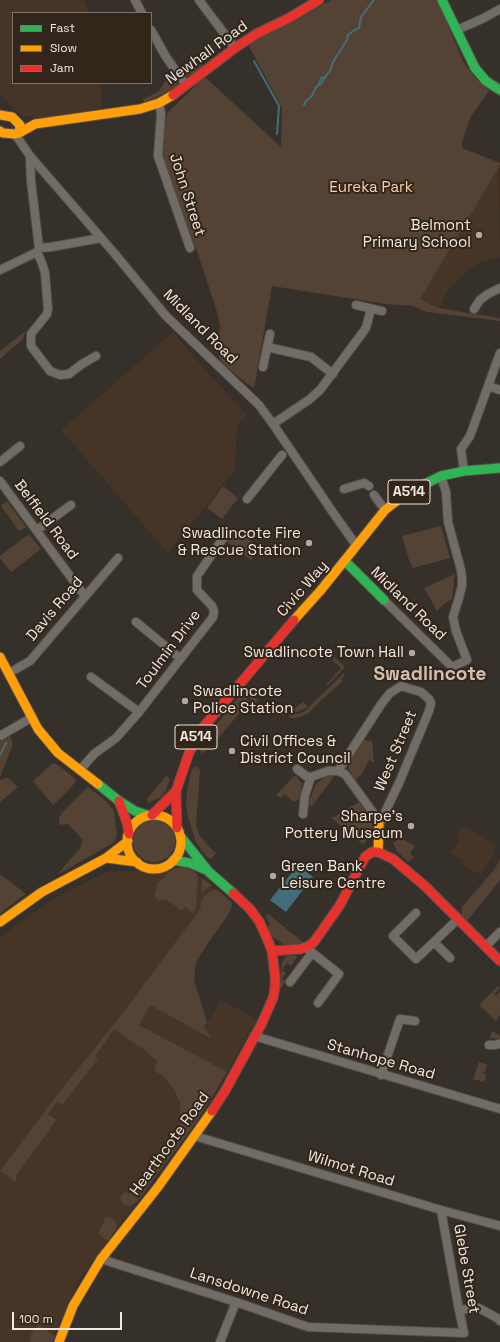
<!DOCTYPE html>
<html>
<head>
<meta charset="utf-8">
<style>
  body { margin:0 }
  #map { position:relative; width:500px; height:1342px; overflow:hidden; background:#36302a; font-family:"Space Grotesk",sans-serif }
  canvas { display:block }
  .legend { position:absolute; left:12px; top:12px; width:140px; height:72px; box-sizing:border-box; background:#32251a; border:1px solid #7e736a; margin:0; padding:5px 7px; list-style:none; font-size:12px; color:#f1e8e1 }
  .legend li { display:flex; align-items:center; gap:8px; height:20px }
  .legend b { width:20px; border:1px solid #7e736a }
  .scale { position:absolute; left:12px; top:1312px; width:110px; height:18px; box-sizing:border-box; border:2px solid #f1e8e1; border-top:0; padding-left:5px; font-size:12px; line-height:14px; white-space:nowrap; color:#f1e8e1; -webkit-text-stroke:3px #32251a; paint-order:stroke }
</style>
</head>
<body>
<div id="map">
<canvas width="500" height="1342"></canvas>
<ul class="legend">
<li><b style="height:5px;background:#30b455"></b>Fast</li>
<li><b style="height:5px;background:#ff9f0a"></b>Slow</li>
<li><b style="height:5px;background:#e5322d"></b>Jam</li>
</ul>
<div class="scale">100 m</div>
</div>
<script>
const ctx = document.querySelector('canvas').getContext('2d');
ctx.lineJoin = 'round';
function fillPath(path, color) { ctx.fillStyle = color; ctx.fill(path, 'evenodd'); }
const toPath = rows => new Path2D(rows.map(r => 'M' + r).join(''));
function strokePath(path, color, width, dash) { ctx.strokeStyle = color; ctx.lineWidth = width; ctx.lineCap = dash ? 'butt' : 'round'; ctx.setLineDash(dash || []); ctx.stroke(path); }
function label(font, color, halo, rows, align = 'center') {
  ctx.font = font + ' "Space Grotesk",sans-serif'; ctx.lineWidth = 4; ctx.setLineDash([]); ctx.textBaseline = 'middle'; ctx.strokeStyle = halo; ctx.fillStyle = color; for (const [text, x, y, turn = 0] of rows) {
    ctx.save(); ctx.translate(x, y); ctx.rotate((+turn || 0) * Math.PI / 180); ctx.textAlign = isNaN(turn) ? turn : align; if (halo) ctx.strokeText(text, 0, 0); ctx.fillText(text, 0, 0); ctx.restore();
  }
}
const built = toPath([
  [0,0,83,0,86,4,88,13,13,13,13,83,100,83,102,108,44,119,21,115,5,100,0,93],
  [499,166,500,257,484,261,472,267,448,290,439,308,438,308,420,299],
  [173,332,214,380,248,416,237,424,235,469,168,553,61,430],
  [463,826,492,842,495,847,495,852,481,875,461,864,464,860,451,853,459,840,456,838],
  [186,868,202,878,214,889,210,891,200,905,201,908,149,1005,211,1038,204,1027,221,1000,257,1019,215,1094,197,1121,80,1278,51,1342,0,1342,0,938,37,910,66,892,107,872]
]);
const green = toPath([
  [331,0,437,0,464,63,472,74,489,91,471,116,462,142,462,148,500,163,500,165,420,299,438,308,500,318,500,321,427,312,413,306,386,304,272,286,254,388,245,382,225,366,219,358,218,346,220,326,217,312,197,251,161,156,167,113,205,77,281,147,282,108,249,46,258,36,291,23],
  [202,64,203,67,188,76,185,77,176,68],
  [172,71,178,82,174,88,157,97,144,102,143,99,158,92],
  [25,331,23,339,0,359,0,351],
  [223,486,238,498,222,519,207,508],
  [7,501,26,527,19,531,1,506],
  [441,526,450,558,413,568,409,560,402,536],
  [236,530,260,548,251,560,227,542],
  [29,534,41,549,11,572,0,558,0,556],
  [455,574,452,599,445,603,437,611,424,588],
  [335,657,345,667,327,686,326,685,341,668,332,660],
  [344,673,345,675,341,679,343,681,315,706,309,713,297,718,289,718,289,713,299,714,305,711],
  [244,690,246,691,258,700,256,703,242,693],
  [241,694,250,701,213,744,202,754,200,749,204,740],
  [303,702,308,706,304,709,296,712,293,710],
  [263,703,275,706,284,711,283,716,279,713,274,712,266,707,262,708,260,706],
  [10,736,13,744,0,777,0,742],
  [364,740,372,741,374,763,369,760,362,774,355,780,349,769,348,764],
  [53,763,58,765,77,780,68,791,53,805,33,781],
  [196,766,200,770,196,826,200,836,209,847,216,853,212,858,208,858,196,843,188,817,186,802,188,785,192,769],
  [329,775,334,777,311,807,309,803,314,788,317,783],
  [166,776,170,779,165,792,161,797,148,803,147,799],
  [296,776,302,784,299,799,294,802,284,794,281,798,276,795,293,777],
  [7,777,18,787,0,802,0,779,2,780],
  [88,787,106,801,114,811,117,835,116,838,113,843,57,875,81,847,82,839,68,824,59,825,59,818,61,814],
  [359,802,370,818,372,823,372,828,364,845,330,817,334,817],
  '133 841a21 21 0 1 1 42 0a21 21 0 1 1-42 0Z',
  [401,838,415,846,410,854,414,857,408,862,398,852,393,843],
  [500,859,500,880,467,921,462,916,462,907,494,870],
  [182,867,191,869,198,875,196,907,193,914,186,907,181,910,166,899,159,901,154,897,158,882,160,882,167,874,173,869],
  [0,874,26,894,12,904,0,914],
  [202,878,212,885,201,893],
  [214,889,218,890,232,903,231,909,228,915,208,943,196,962,194,980,207,1022,204,1027,212,1039,150,1005,139,1025,227,1072,197,1121,137,1202,131,1206,126,1205,123,1204,120,1198,124,1192,130,1194,180,1125,180,1103,174,1089,163,1076,154,1070,157,1061,143,1049,114,1029,95,1056,98,1059,62,1105,57,1102,48,1114,56,1120,16,1176,16,1182,0,1171,54,1099,119,1018,201,908,200,905,205,895],
  [268,914,304,943,285,945,273,937,269,930,268,926,270,925,266,916],
  [289,955,297,956,297,957,291,966,287,963,282,970,286,973,282,979,286,981,279,990,282,963,284,959],
  [498,986,500,988,494,994,496,996,500,992,500,1015,496,1021,479,1005],
  [493,1031,500,1036,500,1039,489,1038],
  [479,1062,487,1065,485,1072,481,1072,486,1074,484,1082,473,1079],
  [106,1217,112,1218,115,1221,117,1227,108,1241,98,1234],
  [38,1325,55,1336,52,1342,30,1342,31,1334]
]);
const water = toPath([
  [298,865,313,877,286,912,270,900]
]);
const stream = toPath([
  [254,61,279,106,277,134],
  [318,86,321,78,325,77],
  [304,105,306,101,312,96,316,87,322,83,325,77,330,71,333,62,347,40,348,35,353,31,359,28,361,17,374,0],
  [0,755,6,743]
]);
const street = toPath([
  [135,0,142,13],
  [199,0,235,48],
  [151,30,166,57,186,85],
  [457,30,484,18,500,9],
  [159,103,161,114,158,156,190,248],
  [15,134,30,156,115,254,166,316,259,405,273,424,334,514,356,545],
  [39,248,51,247,101,238],
  [37,252,42,263,45,273,48,309,47,314,31,334,31,346,50,371,60,375,69,374,82,364,96,356],
  [0,270,37,252,39,248,31,181,30,156],
  [356,305,382,311],
  [474,309,480,300,488,294,500,288],
  [267,347,311,357,333,374],
  [263,367,270,334],
  [488,386,500,390],
  [273,424,310,399,320,390,366,328,371,309],
  [0,462,20,446],
  [464,471,461,449,470,436,500,353],
  [0,481,81,591,85,595],
  [344,489,364,483,369,486],
  [374,495,385,510],
  [247,499,282,455],
  [37,530,71,505],
  [384,600,452,667,467,660,456,631,453,617,458,601,462,586,462,578,461,570,448,522,446,492,441,476],
  [136,622,180,658],
  [9,673,30,661,118,558],
  [91,677,139,712],
  [0,736,31,718],
  [297,769,306,776,311,777,328,771,338,771,345,774,377,818,379,825],
  [80,770,94,754,116,738,139,712,213,617,214,611,212,606,197,590,197,576,226,534],
  [338,771,382,703,390,693,401,686,421,692,429,699,431,703,429,711,399,783,379,825],
  [303,814,305,795,311,777],
  [416,913,393,936,416,959,458,919],
  [434,942,450,958],
  [486,946,500,932],
  [305,947,339,974,318,1003],
  [290,982,312,953,310,948],
  [254,1036,500,1109],
  [489,1045,494,1045,500,1044],
  [381,1075,400,1019,415,1021],
  [195,1136,441,1210,500,1226],
  [101,1259,236,1302,308,1327,464,1333,459,1310,441,1210],
  [459,1310,479,1308,497,1318,500,1321],
  [220,1342,236,1302]
]);
const fast = toPath([
  [442,0,475,68,486,81,500,90],
  [398,500,407,493,441,476,464,471,500,468],
  [345,561,384,600],
  [98,784,119,801,135,811,147,815],
  [181,837,209,872,233,893],
  [173,860,190,863,206,870]
]);
const slow = toPath([
  [0,115,12,117,20,125,19,133,15,134,3,133,0,131],
  [19,133,35,124,140,109,159,103,173,95],
  [294,620,321,590,385,510,398,500],
  [0,657,38,729,58,753,98,784],
  '127 842a27 27 0 1 1 54 0a27 27 0 1 1-54 0Z',
  [378,852,379,825],
  [106,858,137,862],
  [0,922,42,892,106,858,128,841],
  [59,1342,73,1306,101,1259,158,1187,212,1111]
]);
const jam = toPath([
  [173,95,235,48,256,34,289,18,319,0],
  [176,791,177,828],
  [119,801,127,823,129,834],
  [152,815,176,791,189,753,200,731,294,620],
  [272,951,300,949,307,947,314,942,340,905,365,857,372,852,378,852,393,859,425,886,500,961],
  [212,1111,225,1091,262,1023,273,998,275,988,275,976,272,951,266,936,259,921,250,909,233,893]
]);
const markers = [
  [479,235,4,"#b0a8a1"],
  [309,543,4,"#b0a8a1"],
  [412,653,4,"#b0a8a1"],
  [185,701,4,"#b0a8a1"],
  [232,751,4,"#b0a8a1"],
  [411,826,4,"#b0a8a1"],
  [273,876,4,"#b0a8a1"]
];
const shields = [
  [409,492,42],
  [196,737,42]
];
const shieldNames = [
  ["A514",409,492],
  ["A514",196,737]
];
const streetNames = [
  ["Newhall Road",207,53,-36],
  ["John Street",187,195,72],
  ["Midland Road",200,327,45],
  ["Belfield Road",46,520,53],
  ["Civic Way",303,589,-49],
  ["Midland Road",408,604,44],
  ["Davis Road",55,609,-50],
  ["Toulmin Drive",169,650,-53],
  ["West Street",396,751,-67],
  ["Stanhope Road",381,1060,16],
  ["Hearthcote Road",170,1144,-54],
  ["Wilmot Road",351,1169,17],
  ["Glebe Street",466,1269,80],
  ["Lansdowne Road",249,1292,18]
];
const parkNames = [
  ["Eureka Park",371,188]
];
const poiNames = [
  ["Belmont",471,226],
  ["Primary School",471,243],
  ["Swadlincote Fire",301,534],
  ["& Rescue Station",301,551],
  ["Swadlincote Town Hall",404,653],
  ["Swadlincote",193,692,"left"],
  ["Police Station",193,709,"left"],
  ["Civil Offices &",240,742,"left"],
  ["District Council",240,759,"left"],
  ["Sharpe's",403,817],
  ["Pottery Museum",403,834],
  ["Green Bank",281,867,"left"],
  ["Leisure Centre",281,884,"left"]
];
const districtNames = [
  ["Swadlincote",430,675]
];
fillPath(built, '#463527');
fillPath(green, '#544334');
fillPath(water, '#426e7a');
strokePath(stream, '#426e7a', 2);
strokePath(street, '#544e48', 10);
strokePath(fast, '#544e48', 11);
strokePath(slow, '#544e48', 11);
strokePath(jam, '#544e48', 11);
strokePath(street, '#726c66', 8);
strokePath(fast, '#30b455', 9);
strokePath(slow, '#ff9f0a', 9);
strokePath(jam, '#e5322d', 9);
for (const [x, y, r, color] of markers) { const dot = new Path2D(); dot.arc(x, y, r, 0, 2 * Math.PI); ctx.fillStyle = color; ctx.fill(dot); strokePath(dot, '#32251a', 1.5); }
for (const [x, y, w] of shields) { const box = new Path2D(); box.roundRect(x - w / 2, y - 12, w, 24, 3); ctx.fillStyle = '#32251a'; ctx.fill(box); strokePath(box, '#f1e8e1', 1); }
label('bold 14px', '#f1e8e1', null, shieldNames);
label('15px', '#f1e8e1', '#32251a', streetNames);
label('15px', '#fdd0ac', '#32251a', parkNames);
label('15px', '#f1e8e1', '#32251a', poiNames, 'right');
label('bold 19px', '#d1c0b2', '#32251a', districtNames);
</script>
</body>
</html>
